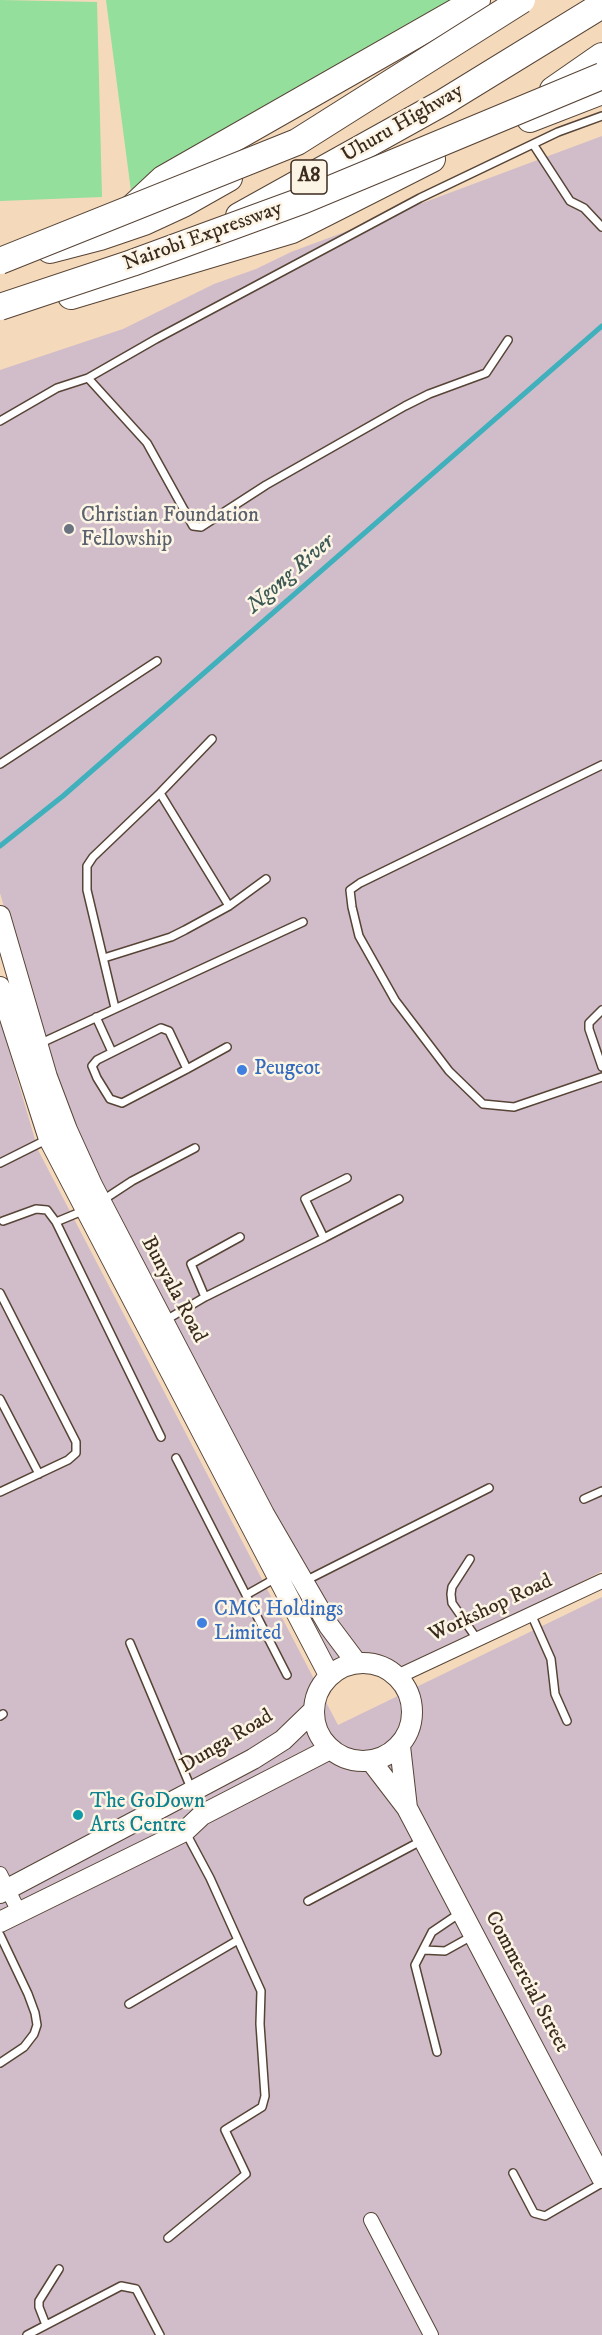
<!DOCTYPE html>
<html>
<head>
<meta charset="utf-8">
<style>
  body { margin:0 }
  canvas { display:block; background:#f4d9bb }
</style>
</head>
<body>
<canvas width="602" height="2335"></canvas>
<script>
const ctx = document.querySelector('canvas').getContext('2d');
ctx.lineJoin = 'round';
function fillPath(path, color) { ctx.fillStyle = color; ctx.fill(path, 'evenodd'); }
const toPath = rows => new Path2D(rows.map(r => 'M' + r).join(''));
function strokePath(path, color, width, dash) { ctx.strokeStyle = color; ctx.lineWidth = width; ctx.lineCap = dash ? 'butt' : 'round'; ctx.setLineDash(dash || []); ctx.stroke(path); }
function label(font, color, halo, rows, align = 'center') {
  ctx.font = font + ' "IM FELL DW Pica",serif'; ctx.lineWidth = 5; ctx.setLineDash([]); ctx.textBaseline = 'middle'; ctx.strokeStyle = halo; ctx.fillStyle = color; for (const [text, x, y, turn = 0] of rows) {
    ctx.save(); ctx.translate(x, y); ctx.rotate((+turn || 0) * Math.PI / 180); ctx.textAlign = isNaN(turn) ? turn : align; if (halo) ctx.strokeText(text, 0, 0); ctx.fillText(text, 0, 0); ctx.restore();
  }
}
const industrial = toPath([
  [602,136,602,1571,401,1677,334,1663,78,1163,0,893,0,370,123,329,214,284,256,269,291,252],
  [0,1019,38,1150,338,1725,602,1597,602,2335,0,2335]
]);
const green = toPath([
  [0,0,97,2,102,197,0,201],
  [106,0,470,0,134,214]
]);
const stream = toPath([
  [0,846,63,796,602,326]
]);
const lane = toPath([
  [533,144,570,201,584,208,602,227],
  [88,378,156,339,420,198,558,132,602,116],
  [0,421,57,388,88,378,147,443,193,526,201,527,266,485,405,406,429,394,486,373,508,340],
  [0,764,157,661],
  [602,765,360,883,350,890,352,907,359,936,395,1000,449,1071,483,1104,514,1107,602,1077],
  [160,793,229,906],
  [104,958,171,937,185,930,229,906,266,879],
  [115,1008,87,890,87,866,93,857,160,793,212,739],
  [602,1010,589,1023,589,1029,602,1067],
  [96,1017,112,1052],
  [39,1044,303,922],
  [187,1069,169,1031,161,1028,97,1060,92,1066,97,1078,110,1099,122,1103,143,1092,187,1069,227,1047],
  [0,1163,46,1140],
  [103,1200,132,1181,195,1148],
  [3,1221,36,1209,47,1210,56,1222,161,1437],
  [56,1222,85,1210],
  [324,1238,399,1199],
  [0,1293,76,1442,76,1453,68,1460,0,1492],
  [205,1297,191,1264,240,1237],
  [166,1320,205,1297,324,1238,305,1199,347,1178],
  [0,1399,39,1474],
  [176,1458,287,1675],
  [584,1499,602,1491],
  [470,1559,452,1587,451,1594,452,1603,477,1639],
  [305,1581,489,1488],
  [246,1595,276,1578],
  [531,1614,551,1659,555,1694,567,1721],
  [130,1643,201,1812],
  [0,1716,3,1714],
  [308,1901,421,1841],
  [0,1935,28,1994,35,2013,37,2025,34,2034,24,2047,0,2063],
  [424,1950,445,1951,472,1936],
  [129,2004,238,1940],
  [437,2052,415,1965,432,1932,460,1913],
  [513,2173,534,2213,545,2216,602,2183],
  [168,2238,246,2174,225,2130,262,2107,265,2096,260,2024,261,1991,210,1878,186,1833],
  [46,2325,39,2307,39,2301,59,2269],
  [27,2335,121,2286,136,2289,160,2335]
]);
const street = toPath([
  [399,1676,602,1581],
  [0,1874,19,1912],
  [371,2220,431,2335]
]);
const secondary = toPath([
  [0,916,47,1077,67,1130,92,1185,264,1514,329,1626,356,1662],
  [0,987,49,1139,329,1675],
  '314 1712a49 49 0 1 1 98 0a49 49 0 1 1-98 0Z',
  [400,1746,407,1808],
  [371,1761,407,1808,602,2178],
  [0,1893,253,1759,283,1740,314,1710],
  [0,1922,185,1831,202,1815,330,1749]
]);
const highway = toPath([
  [553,90,602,56],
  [530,119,602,91],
  [133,207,163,179,477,0],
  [239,216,444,102,602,5],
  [50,250,100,237,144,222,183,204,229,178],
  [71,296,292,230,432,159]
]);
const highwayBridge = toPath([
  [0,261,297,142,522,0],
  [0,307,132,263,304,200,602,76]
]);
const markers = [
  [69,529,6,"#6b7280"],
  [242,1070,6,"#3f7fe0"],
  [202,1623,6,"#3f7fe0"],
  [78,1815,6,"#0f9aa8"]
];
const shields = [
  [309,177,36]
];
const shieldNames = [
  ["A8",309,177]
];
const streetNames = [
  ["Uhuru Highway",403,124,-30],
  ["Nairobi Expressway",203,237,-20],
  ["Bunyala Road",173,1290,62],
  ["Workshop Road",491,1609,-25],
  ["Dunga Road",227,1742,-31],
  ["Commercial Street",526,1982,62]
];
const worshipNames = [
  ["Christian Foundation",81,517],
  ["Fellowship",81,541]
];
const shopNames = [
  ["Peugeot",254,1070],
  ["CMC Holdings",214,1611],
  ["Limited",214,1635]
];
const cultureNames = [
  ["The GoDown",90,1803],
  ["Arts Centre",90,1827]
];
const waterNames = [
  ["Ngong River",291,575,-41]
];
fillPath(industrial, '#d1bdc9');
fillPath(green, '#93df9b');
strokePath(stream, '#40b0bc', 5);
strokePath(lane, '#574436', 10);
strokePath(street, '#574436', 16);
strokePath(secondary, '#574436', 22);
strokePath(highway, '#574436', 28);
strokePath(lane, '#fff', 7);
strokePath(street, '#fff', 14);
strokePath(secondary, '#fff', 20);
strokePath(highway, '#fff', 26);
strokePath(highwayBridge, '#574436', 28, []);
strokePath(highwayBridge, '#fff', 26);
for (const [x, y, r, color] of markers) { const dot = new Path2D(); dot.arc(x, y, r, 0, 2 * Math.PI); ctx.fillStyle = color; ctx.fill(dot); strokePath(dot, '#fcf5e5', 2); }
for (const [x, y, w] of shields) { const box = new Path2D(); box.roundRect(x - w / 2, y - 17, w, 34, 4.5); ctx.fillStyle = '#fcf5e5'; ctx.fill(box); strokePath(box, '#3b2a1e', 1.5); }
label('bold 20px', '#3b2a1e', null, shieldNames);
label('21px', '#3b2a1e', '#fcf5e5', streetNames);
label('21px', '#5b616d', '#fcf5e5', worshipNames, 'left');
label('21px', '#366cbe', '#fcf5e5', shopNames, 'left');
label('21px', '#0d838f', '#fcf5e5', cultureNames, 'left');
label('italic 22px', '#3d5955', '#fcf5e5', waterNames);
</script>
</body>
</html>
